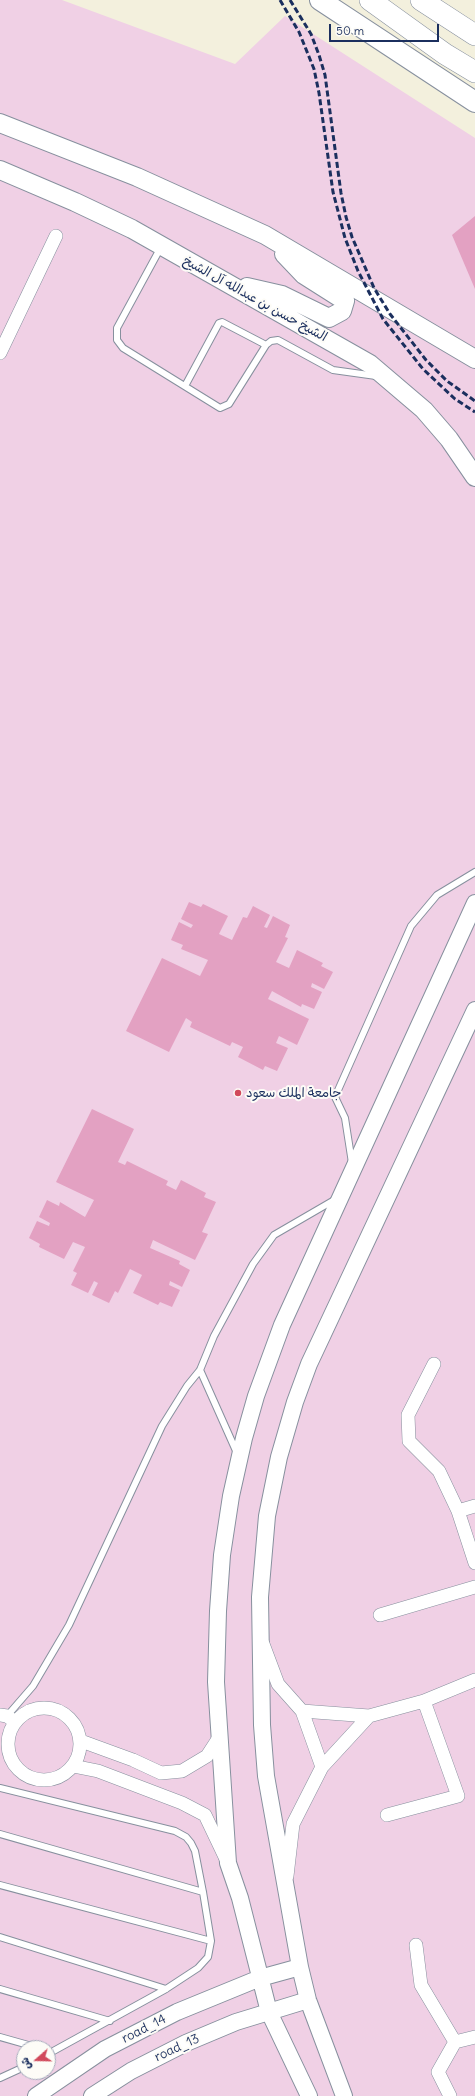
<!DOCTYPE html>
<html>
<head>
<meta charset="utf-8">
<style>
  body { margin:0 }
  #map { position:relative; width:475px; height:2096px; overflow:hidden; background:#f3f0dd; font-family:Delius,"Playpen Sans Arabic",sans-serif }
  canvas { display:block }
  .north { position:absolute; left:16px; top:2040px; width:40px; height:40px; box-sizing:border-box; background:#fdfcf7; border:1px solid #a3aaba; border-radius:50%; rotate:250deg; font-size:11px; font-weight:700; line-height:16px; text-align:center; color:#1b2f5e }
  .north::after { content:''; display:block; margin:auto; width:14px; height:18px; background:#d1495b; clip-path:polygon(50% 0,100% 100%,50% 72%,0 100%) }
  .scale { position:absolute; left:329px; top:24px; width:110px; height:18px; box-sizing:border-box; border:2px solid #1b2f5e; border-top:0; padding-left:5px; font-size:12px; line-height:14px; white-space:nowrap; color:#1b2f5e; -webkit-text-stroke:3px #fdfcf7; paint-order:stroke }
</style>
</head>
<body>
<div id="map">
<canvas width="475" height="2096"></canvas>
<div class="north">ش</div>
<div class="scale">50 m</div>
</div>
<script>
const ctx = document.querySelector('canvas').getContext('2d');
ctx.lineJoin = 'round';
function fillPath(path, color) { ctx.fillStyle = color; ctx.fill(path, 'evenodd'); }
const toPath = rows => new Path2D(rows.map(r => 'M' + r).join(''));
function strokePath(path, color, width, dash) { ctx.strokeStyle = color; ctx.lineWidth = width; ctx.lineCap = dash ? 'butt' : 'round'; ctx.setLineDash(dash || []); ctx.stroke(path); }
function label(font, color, halo, rows, align = 'center') {
  ctx.font = font + ' Delius,"Playpen Sans Arabic",sans-serif'; ctx.lineWidth = 4; ctx.setLineDash([]); ctx.textBaseline = 'middle'; ctx.strokeStyle = halo; ctx.fillStyle = color; for (const [text, x, y, turn = 0] of rows) {
    ctx.save(); ctx.translate(x, y); ctx.rotate((+turn || 0) * Math.PI / 180); ctx.textAlign = isNaN(turn) ? turn : align; if (halo) ctx.strokeText(text, 0, 0); ctx.fillText(text, 0, 0); ctx.restore();
  }
}
const built = toPath([
  [0,0,62,0,235,64,285,16,475,138,475,2096,0,2096],
  [24,2048,48,2048,48,2072,24,2072]
]);
const building = toPath([
  [475,216,475,289,452,235],
  [189,902,201,907,203,904,228,916,219,934,232,940,243,917,247,918,253,906,270,915,264,927,267,928,273,916,290,925,285,937,288,938,276,962,289,968,297,950,323,963,321,966,333,972,324,989,312,983,311,987,322,992,314,1009,302,1004,301,1007,272,991,268,999,309,1019,297,1045,279,1036,276,1043,288,1048,277,1071,265,1066,263,1070,238,1057,243,1047,232,1042,230,1046,190,1027,192,1022,186,1018,169,1052,126,1031,162,958,200,976,208,960,181,949,183,945,171,940,179,922,191,928,193,925,181,919],
  [92,1109,134,1129,118,1162,125,1165,127,1161,168,1181,166,1185,176,1190,181,1180,206,1193,204,1197,216,1202,202,1232,208,1234,195,1260,153,1240,150,1248,180,1261,179,1264,190,1270,182,1287,170,1281,169,1285,180,1290,172,1307,160,1302,158,1305,133,1293,142,1275,130,1269,118,1293,115,1291,109,1303,92,1295,98,1283,94,1281,88,1293,71,1285,77,1273,73,1271,85,1247,73,1242,64,1259,39,1247,40,1244,29,1238,37,1221,49,1226,50,1223,39,1217,47,1200,59,1206,60,1202,85,1217,94,1200,56,1182]
]);
const service = toPath([
  [161,247,117,328,117,340,123,348,220,408,229,404,266,345,271,341,278,340,333,370,376,376],
  [185,386,219,323,222,322,266,345],
  [352,1163,345,1118,335,1097,411,926,437,895,475,872],
  [200,1370,237,1453],
  [7,1716,33,1686,69,1625,162,1426,187,1386,200,1370,214,1336,253,1264,274,1235,336,1199],
  [0,1788,175,1831,186,1837,191,1843,195,1851,203,1892,211,1941,208,1957,198,1968,166,1989,48,2054],
  [0,1834,203,1892],
  [0,1885,211,1941],
  [0,1937,166,1989],
  [0,1989,110,2021],
  [0,2037,39,2048],
  [0,2078,24,2067]
]);
const minor = toPath([
  [0,353,56,236],
  [434,1364,408,1415,409,1441,439,1471,458,1511,475,1563],
  [458,1511,475,1506],
  [380,1615,475,1587],
  [263,1644,278,1684,302,1711,369,1716,424,1701,475,1680],
  '8 1744a36 36 0 1 1 72 0a36 36 0 1 1-72 0Z',
  [302,1711,322,1767],
  [0,1715,7,1716,15,1722],
  [81,1741,133,1760,161,1773,182,1771,207,1756,220,1736],
  [73,1766,98,1771,182,1803,205,1815,226,1859],
  [387,1815,458,1796,424,1701],
  [287,1876,293,1824,322,1767,369,1716],
  [416,1945,421,1985,455,2042],
  [450,2096,438,2072,455,2042,475,2037]
]);
const tertiary = toPath([
  [36,2096,105,2049,177,2012,260,1978,300,1967],
  [92,2096,131,2071,186,2043,236,2022,308,2000],
  [309,2096,269,2012,240,1898,228,1863,216,1682,218,1611,222,1555,231,1496,244,1438,256,1396,282,1325,475,903],
  [344,2096,308,2000,300,1967,266,1776,262,1725,260,1597,267,1516,279,1457,295,1402,309,1364,475,1010]
]);
const secondary = toPath([
  [0,123,137,177,265,235,475,359],
  [0,170,75,202,132,229,370,364,424,410,449,439,475,477],
  [247,287,282,295,329,318,342,311,345,301,304,275,284,254]
]);
const primary = toPath([
  [320,0,475,102]
]);
const trunk = toPath([
  [370,0,445,54,475,72],
  [421,0,475,35]
]);
const rail = toPath([
  [280,0,299,32,314,69,319,93,333,192,345,238,358,271,383,319,423,369,455,399,475,412],
  [290,0,311,34,319,55,325,75,341,193,346,217,352,237,374,288,390,314,426,360,447,381,475,401]
]);
const markers = [
  [238,1093,4,"#d1495b"]
];
const streetNames = [
  ["الشيخ حسن بن عبدالله آل الشيخ",255,299,29],
  ["road_14",144,2029,-27],
  ["road_13",177,2048,-25]
];
const poiNames = [
  ["جامعة الملك سعود",246,1093]
];
fillPath(built, '#f0d0e5');
fillPath(building, '#e3a1c2');
strokePath(service, '#87909e', 8);
strokePath(minor, '#87909e', 14);
strokePath(tertiary, '#87909e', 18);
strokePath(secondary, '#87909e', 20);
strokePath(primary, '#87909e', 22);
strokePath(trunk, '#87909e', 22);
strokePath(service, '#fff', 6);
strokePath(minor, '#fff', 13);
strokePath(tertiary, '#fff', 16);
strokePath(secondary, '#fff', 18);
strokePath(primary, '#fff', 20);
strokePath(trunk, '#fff', 21);
strokePath(rail, '#1b2f5e', 3, [6, 3]);
for (const [x, y, r, color] of markers) { const dot = new Path2D(); dot.arc(x, y, r, 0, 2 * Math.PI); ctx.fillStyle = color; ctx.fill(dot); strokePath(dot, '#fdfcf7', 1.5); }
label('13px', '#1b2f5e', '#fdfcf7', streetNames);
label('13px', '#1b2f5e', '#fdfcf7', poiNames, 'left');
</script>
</body>
</html>
